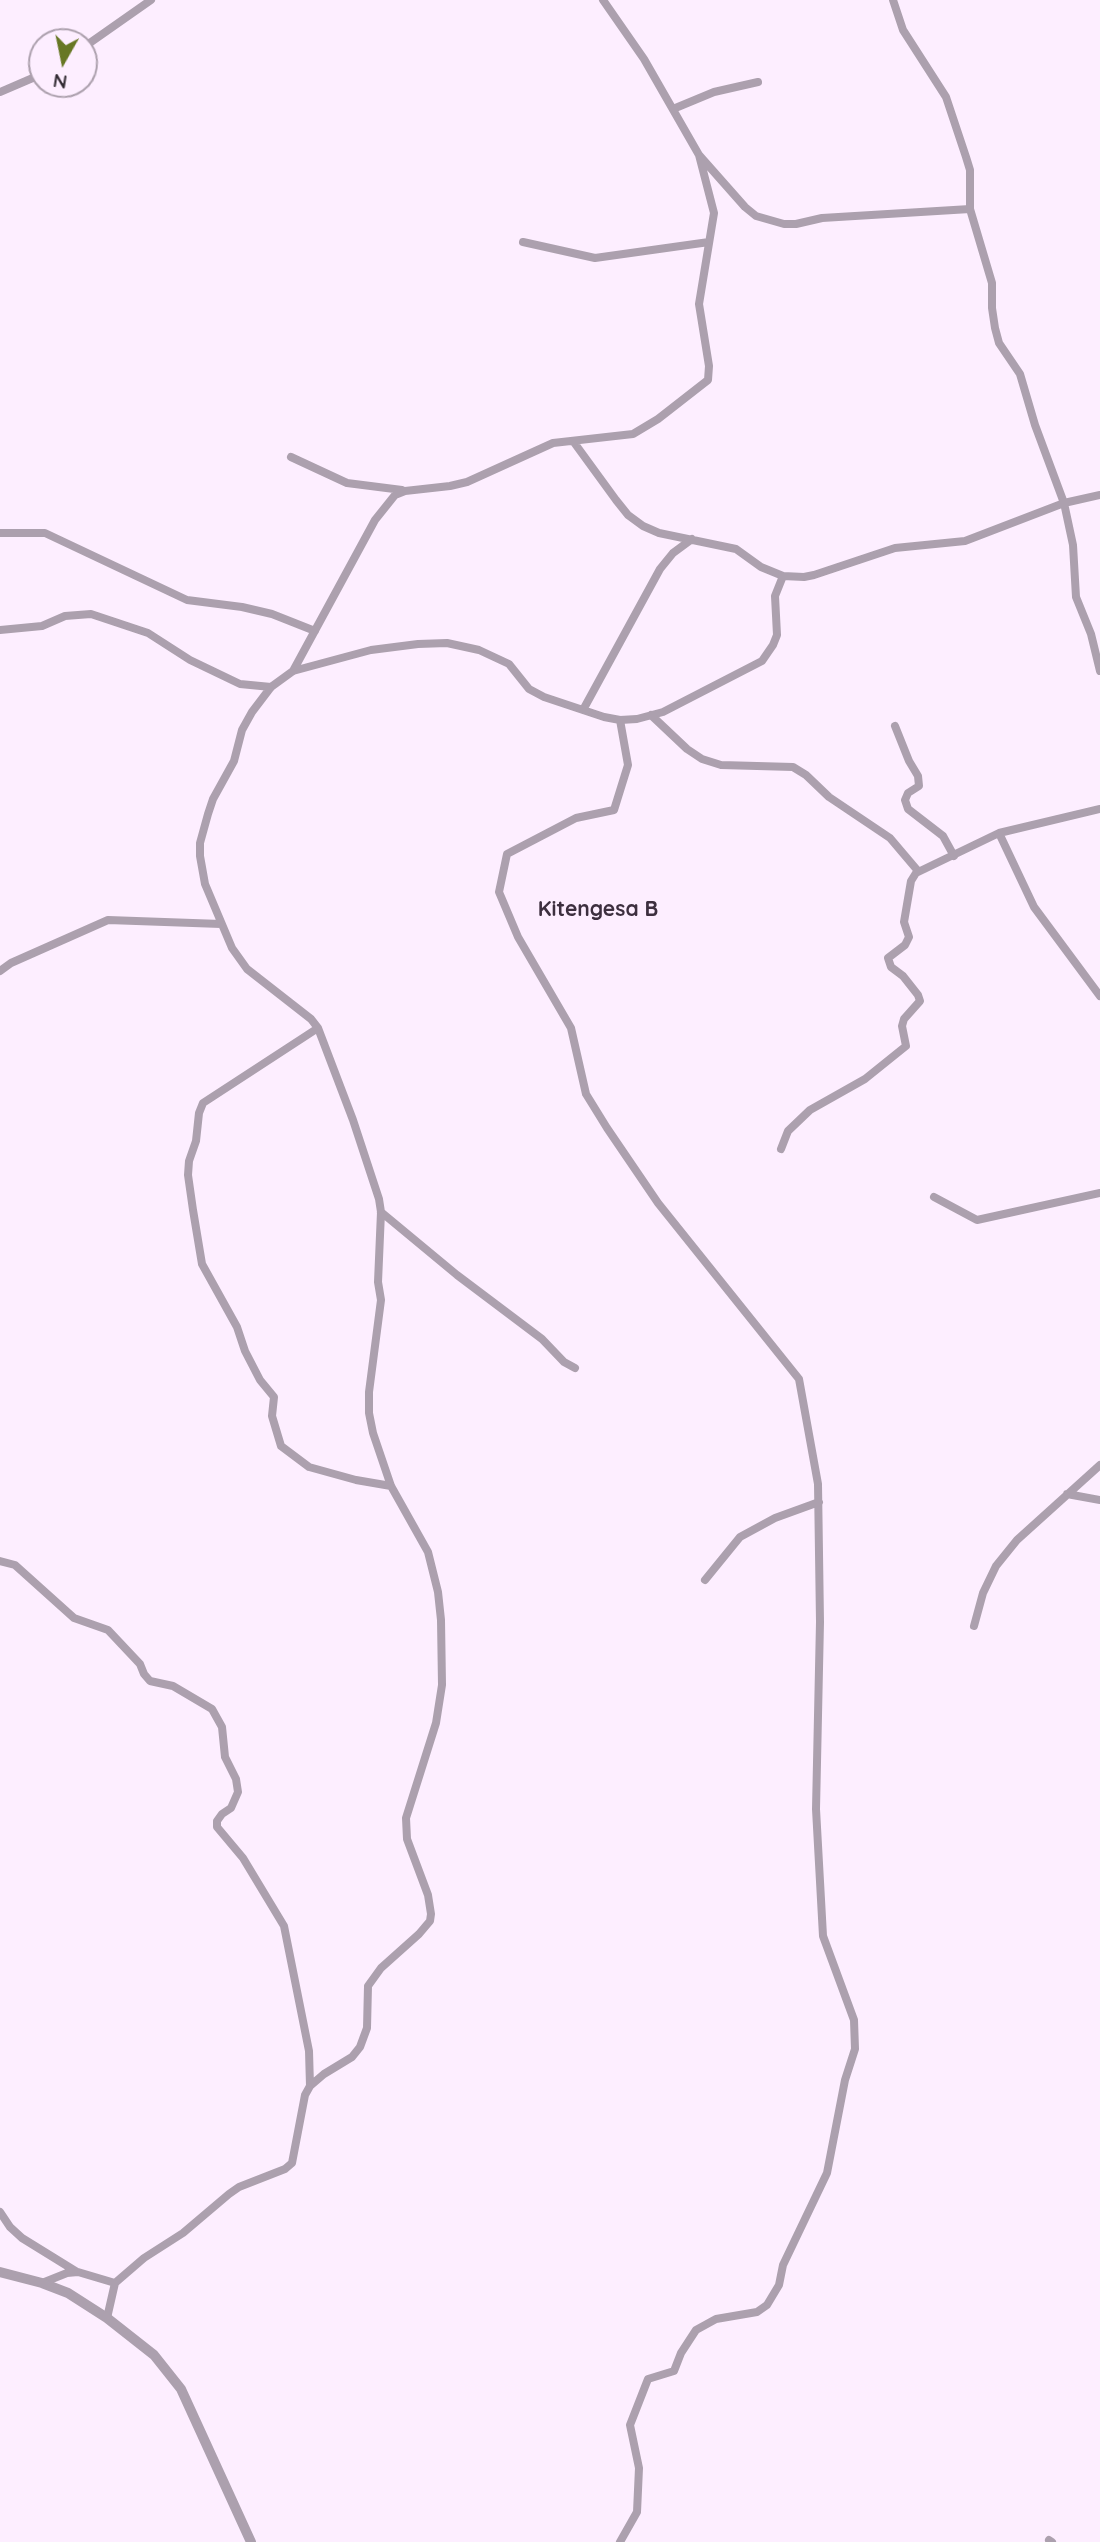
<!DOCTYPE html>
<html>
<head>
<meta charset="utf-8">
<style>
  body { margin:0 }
  #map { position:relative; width:1100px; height:2542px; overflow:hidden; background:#fdeeff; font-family:Quicksand,sans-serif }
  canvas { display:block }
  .north { position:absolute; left:28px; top:28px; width:70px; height:70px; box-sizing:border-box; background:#fdeeff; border:2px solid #aca0ad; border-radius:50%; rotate:189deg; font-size:19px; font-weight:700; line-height:28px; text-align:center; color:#322b33 }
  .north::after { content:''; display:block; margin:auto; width:24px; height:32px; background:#677724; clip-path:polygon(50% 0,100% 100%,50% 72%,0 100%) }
</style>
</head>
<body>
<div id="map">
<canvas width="1100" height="2542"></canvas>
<div class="north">N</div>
</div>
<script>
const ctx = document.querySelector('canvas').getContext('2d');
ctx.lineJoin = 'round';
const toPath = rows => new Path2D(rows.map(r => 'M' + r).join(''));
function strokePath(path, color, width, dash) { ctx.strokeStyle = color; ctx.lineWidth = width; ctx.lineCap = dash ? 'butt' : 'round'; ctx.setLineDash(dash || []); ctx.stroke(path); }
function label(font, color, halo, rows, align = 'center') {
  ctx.font = font + ' Quicksand,sans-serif'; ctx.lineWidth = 7; ctx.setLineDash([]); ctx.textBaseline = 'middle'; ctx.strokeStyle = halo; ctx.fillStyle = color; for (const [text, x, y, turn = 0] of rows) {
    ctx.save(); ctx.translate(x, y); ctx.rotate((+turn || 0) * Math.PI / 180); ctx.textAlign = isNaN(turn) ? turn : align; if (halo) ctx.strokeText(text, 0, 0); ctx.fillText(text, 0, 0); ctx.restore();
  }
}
const minor = toPath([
  [603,0,644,59,699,155,745,207,756,216,784,224,796,224,822,218,970,209],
  [893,0,903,30,946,97,966,157,970,170,970,209,992,283,992,308,995,328,999,343,1020,374,1035,425,1064,503,1073,545,1076,597,1091,634,1100,671],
  [84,47,151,0],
  [0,92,42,74],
  [673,109,714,92,758,82],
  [523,242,595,258,709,242],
  [573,441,616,500,628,515,643,526,659,533,736,549,761,567,783,576,804,577,814,575,895,548,965,541,1064,503,1100,495],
  [291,457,347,483,402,490],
  [0,533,45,533,187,600,242,607,272,614,315,631],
  [0,630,42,626,65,616,91,614,148,633,190,660,240,684,271,687],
  [293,671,375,520,395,495,405,491,450,486,467,482,553,443,633,434,658,419,708,380,709,366,699,304,714,213,699,155],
  [583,710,660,569,673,553,692,539],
  [651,715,687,749,702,759,721,765,793,767,806,775,829,797,890,838,918,871],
  [620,720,628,765,614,810,576,818,507,854,499,892,518,937,571,1028,586,1094,607,1128,658,1203,799,1379,818,1484,820,1622,816,1809,823,1936,854,2020,855,2049,845,2080,827,2173,783,2265,779,2285,767,2305,757,2312,716,2319,696,2330,681,2353,674,2371,648,2379,630,2425,639,2468,637,2512,620,2542],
  [895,726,909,761,918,776,919,786,908,793,905,800,908,809,943,836,954,856],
  [999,833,1034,907,1100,996],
  [0,971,11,963,108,920,221,924],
  [318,1028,203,1103,199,1113,196,1141,189,1161,188,1175,193,1210,202,1264,237,1327,245,1351,260,1380,274,1397,272,1416,281,1446,309,1467,356,1480,391,1486],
  [781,1149,788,1131,810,1110,865,1079,906,1046,902,1026,904,1019,920,1001,918,995,903,976,891,967,888,958,905,945,909,937,904,922,911,881,916,873,999,833,1100,809],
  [934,1197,977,1220,1100,1193],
  [381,1212,457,1275,542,1339,564,1362,575,1368],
  [1067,1494,1100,1500],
  [0,1561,15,1565,74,1618,108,1630,140,1664,144,1674,150,1681,173,1686,212,1709,222,1727,225,1757,236,1779,238,1792,231,1808,222,1814,217,1821,217,1827,243,1858,284,1926,309,2051,310,2086],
  [705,1580,740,1537,775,1518,819,1502],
  [974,1626,983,1593,996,1566,1017,1540,1100,1465],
  [0,2212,10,2227,22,2238,77,2272],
  [42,2283,67,2273,78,2272,115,2283,144,2258,183,2233,229,2194,239,2187,285,2169,292,2163,305,2095,310,2086,324,2074,352,2057,360,2047,367,2028,368,1986,381,1968,419,1934,430,1921,431,1914,428,1895,407,1839,406,1818,436,1723,442,1685,441,1620,438,1592,428,1552,391,1486,373,1433,369,1413,369,1392,381,1300,378,1282,381,1212,379,1199,353,1120,318,1028,311,1019,247,969,232,948,205,884,200,856,200,843,208,814,213,799,234,761,242,730,252,712,271,687,293,671,371,650,418,644,447,643,479,650,509,664,529,689,544,697,604,717,620,720,637,719,663,712,762,661,773,645,777,635,775,596,783,576],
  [107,2318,115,2283],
  [1049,2540,1052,2542]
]);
const tertiary = toPath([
  [0,2272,42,2283,68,2293,107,2318,154,2355,181,2389,251,2542]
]);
const quarterNames = [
  ["Kitengesa B",598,910]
];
strokePath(minor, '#aca0ae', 8);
strokePath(tertiary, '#aca0ae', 10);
label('bold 21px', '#3d2f3f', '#fdeeff', quarterNames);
</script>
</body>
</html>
